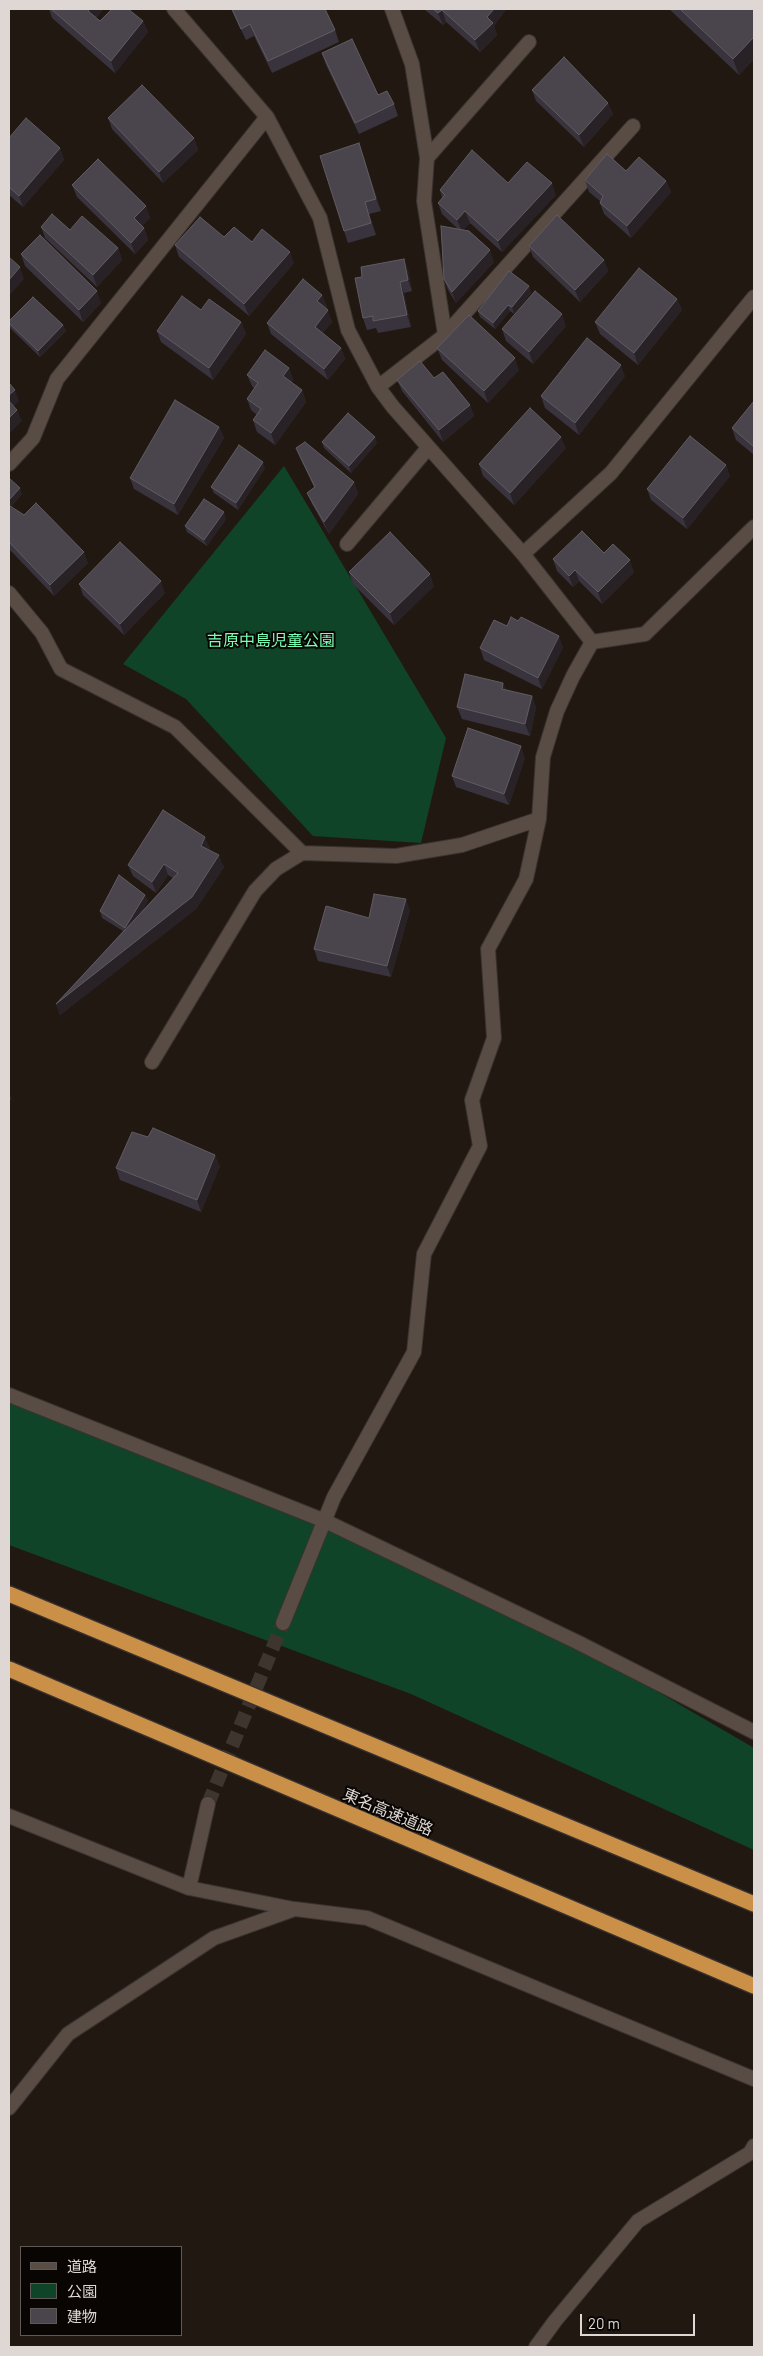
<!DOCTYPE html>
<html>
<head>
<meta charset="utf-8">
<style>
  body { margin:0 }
  #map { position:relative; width:763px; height:2356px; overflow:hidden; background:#221812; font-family:Barlow,"Noto Sans JP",sans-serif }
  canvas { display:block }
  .frame { position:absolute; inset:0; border:10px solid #ded7d3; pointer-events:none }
  .legend { position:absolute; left:20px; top:2246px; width:162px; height:90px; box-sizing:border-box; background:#080503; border:1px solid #5e5956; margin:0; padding:6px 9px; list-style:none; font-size:15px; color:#ded7d3 }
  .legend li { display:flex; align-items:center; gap:10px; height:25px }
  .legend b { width:25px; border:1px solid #5e5956 }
  .scale { position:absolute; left:580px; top:2314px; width:115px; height:22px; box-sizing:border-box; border:2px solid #ded7d3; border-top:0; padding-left:6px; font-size:15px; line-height:18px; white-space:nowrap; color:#ded7d3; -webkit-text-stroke:4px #080503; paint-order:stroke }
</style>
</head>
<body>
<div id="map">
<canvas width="763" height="2356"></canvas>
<div class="frame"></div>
<ul class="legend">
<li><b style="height:6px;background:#584c44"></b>道路</li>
<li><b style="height:14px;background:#104429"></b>公園</li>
<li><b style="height:14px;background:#4a454d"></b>建物</li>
</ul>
<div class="scale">20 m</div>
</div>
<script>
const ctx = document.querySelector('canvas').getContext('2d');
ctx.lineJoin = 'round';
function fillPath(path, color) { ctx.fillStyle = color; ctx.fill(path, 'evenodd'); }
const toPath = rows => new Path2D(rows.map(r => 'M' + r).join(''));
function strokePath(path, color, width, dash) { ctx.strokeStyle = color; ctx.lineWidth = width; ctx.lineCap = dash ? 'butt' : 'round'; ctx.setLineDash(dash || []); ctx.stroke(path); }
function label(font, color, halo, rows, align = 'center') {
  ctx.font = font + ' Barlow,"Noto Sans JP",sans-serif'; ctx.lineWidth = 4; ctx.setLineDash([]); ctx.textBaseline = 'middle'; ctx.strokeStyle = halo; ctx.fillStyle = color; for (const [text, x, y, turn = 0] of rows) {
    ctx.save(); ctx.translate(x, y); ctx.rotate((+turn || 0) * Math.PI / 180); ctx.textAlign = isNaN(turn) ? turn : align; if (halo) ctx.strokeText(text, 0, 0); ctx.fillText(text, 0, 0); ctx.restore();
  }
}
const green = toPath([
  [284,466,446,738,421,843,313,836,186,699,123,664],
  [9,1395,298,1510,617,1668,754,1748,754,1850,411,1694,9,1545]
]);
const minorTunnel = toPath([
  [208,1804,283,1623]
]);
const service = toPath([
  [445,335,633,126]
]);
const minor = toPath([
  [174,9,267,117,320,218,348,330,378,387,393,407,523,554,592,642],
  [427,158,529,42],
  [378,387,445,335,424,201,427,158,412,64,392,9],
  [9,464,33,438,57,379,267,117],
  [347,544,428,448],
  [523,554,611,473,754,297],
  [9,593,42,633,61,669,175,727,302,853,396,856,462,845,539,819,543,757,557,711,573,676,592,642,645,634,754,527],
  [152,1062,255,891,276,869,302,853],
  [9,1395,325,1521,577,1642,754,1732],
  [283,1623,334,1497,414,1352,424,1254,480,1146,472,1100,494,1038,488,949,526,879,539,819],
  [9,1816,189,1888,294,1909],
  [189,1888,208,1804],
  [9,2108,68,2034,214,1938,295,1909,367,1918,754,2079],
  [536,2347,555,2321,638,2221,750,2153,754,2146]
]);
const motorway = toPath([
  [9,1594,754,1904],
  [9,1669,754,1986]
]);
const wall = toPath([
  [49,9,103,9,96,18,100,21,143,21,148,32,115,73,52,18],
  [231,9,325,9,335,30,339,42,272,73,254,36,246,40],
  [424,9,504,9,505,11,494,26,497,35,480,52,446,22,443,25],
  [669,9,754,9,754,59,739,75],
  [322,53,378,95,394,104,398,116,359,134,326,65],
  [532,90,608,103,613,114,584,147,536,101],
  [108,118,194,138,198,150,163,183,112,129],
  [9,138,60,148,64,160,23,207,9,195],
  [363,155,381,211,369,214,376,235,348,243,344,231],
  [626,171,666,181,671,192,631,238,604,214,600,203,600,201,589,192,585,180],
  [72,185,146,206,150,218,142,226,144,228,148,240,135,254,77,197],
  [440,190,556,195,502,252,470,223,463,230,494,262,456,303,448,290,444,279,459,230,442,214,438,203,442,198],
  [41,227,118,248,122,260,97,287,45,238],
  [224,237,252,242,294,263,249,316,179,257,175,245],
  [529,246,604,260,608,271,580,302,533,257],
  [21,254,101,303,83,322,25,266],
  [408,270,412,291,404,293,411,327,378,333,376,328,367,330,363,318],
  [529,286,531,293,514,314,510,311,495,329,480,317,478,311],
  [322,295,327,307,326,308,332,322,323,333,341,348,345,359,328,380,271,334,267,323],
  [677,299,682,310,638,365,600,334,595,322],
  [201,310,241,322,246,334,213,380,161,342,157,331],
  [9,321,63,325,66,331,40,357,10,328,9,325],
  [566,326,533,364,506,341,502,329],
  [437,348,519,370,488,403,442,360],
  [289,368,293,380,291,382,302,390,306,402,275,445,257,432,253,420,257,415,251,410,247,399,254,388,252,386,247,375],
  [625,376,579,435,545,408,541,396],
  [434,378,470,405,474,416,443,442,402,391,397,380],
  [754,401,754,455,736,440,732,428],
  [219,427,224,438,178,515,134,489,130,478],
  [322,442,377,443,351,473,324,448],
  [296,448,354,482,358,494,329,534,312,504,307,493,314,487,301,460],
  [566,448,514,505,483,476,479,464],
  [726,465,730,476,687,529,651,500,647,489],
  [265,468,238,510,214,493,211,487],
  [9,478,22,494,11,507,88,563,54,596,9,549],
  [226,519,207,546,187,532,185,526],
  [604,553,634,572,602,604,579,581,573,587,557,571,553,559],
  [349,572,434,586,394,625,353,584],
  [79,584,165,593,124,635,83,595],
  [563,647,542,689,484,660,480,648],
  [503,683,506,690,532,696,536,708,530,736,462,719,457,707],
  [525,758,509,805,456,787,452,776],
  [210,848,209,850,224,867,196,909,60,1015,56,1004,123,931,102,918,100,911,145,895,148,901,141,912,173,878,168,875,156,893,133,876,128,865],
  [410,910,391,977,318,961,314,949,369,918],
  [9,1093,11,1099,9,1101],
  [220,1166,201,1212,120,1180,116,1168]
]);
const shadedWall = toPath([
  [89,9,103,9,92,22,88,11],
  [494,9,504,9,505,11,494,26,497,35,480,52,475,40,487,17],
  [442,10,446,22,443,25,438,13],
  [143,21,148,32,115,73,111,61],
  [754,37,754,59,739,75,733,59],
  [608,103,613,114,584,147,579,135],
  [194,138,198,150,163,183,159,172],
  [359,143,363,155,381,211,376,199],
  [60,148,64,160,23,207,19,196],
  [666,181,671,192,631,238,627,226],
  [552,183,556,195,502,252,498,241],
  [146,206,150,218,138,230,134,218],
  [465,211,470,223,462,231,457,220],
  [144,228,148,240,135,254,131,243],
  [118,248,122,260,97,287,93,275],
  [490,250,494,262,456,303,452,292],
  [290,252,294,263,249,316,244,304],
  [404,259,408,270,412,291,408,280],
  [604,260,608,271,580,302,575,290],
  [20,267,24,279,9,296,9,280],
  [400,282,404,293,411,327,407,315],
  [529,286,531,293,514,314,512,307],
  [97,291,101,303,83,322,79,310],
  [322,295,327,307,322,313,317,301],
  [677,299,682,310,638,365,634,353],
  [508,305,510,311,495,329,493,323],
  [328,310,332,322,319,338,315,327],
  [562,314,566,326,533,364,529,352],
  [241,322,246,334,213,380,209,368],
  [63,325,66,331,40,357,38,351],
  [341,348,345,359,328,380,324,369],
  [515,358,519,370,488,403,484,391],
  [621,365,625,376,579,435,575,423],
  [289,368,293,380,287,388,283,376],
  [15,390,19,401,10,410,9,405,9,395],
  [302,390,306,402,275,445,271,433],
  [470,405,474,416,443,442,439,430],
  [17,410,22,421,9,434,9,418],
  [219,427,224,438,178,515,174,504],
  [375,437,377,443,351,473,349,466],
  [561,437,566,448,514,505,510,493],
  [263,462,265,468,238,510,236,503],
  [726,465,730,476,687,529,683,518],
  [354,482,358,494,329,534,324,522],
  [20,488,22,494,9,509,9,500],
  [224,512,226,519,207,546,204,540],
  [84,552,88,563,54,596,50,585],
  [630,560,634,572,602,604,598,592],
  [575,570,579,581,573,587,569,576],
  [430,574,434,586,394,625,390,613],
  [161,581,165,593,124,635,120,624],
  [559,636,563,647,542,689,538,678],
  [503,683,508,695,502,689],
  [532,696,536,708,530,736,525,724],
  [521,746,525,758,509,805,504,794],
  [205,837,210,848,205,857,201,846],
  [219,855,224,867,196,909,60,1015,56,1004],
  [164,864,168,875,156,893,152,882],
  [145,895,148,901,128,934,125,928],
  [406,899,410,910,391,977,387,966],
  [215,1155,220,1166,201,1212,197,1200]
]);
const building = toPath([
  [51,9,89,9,88,11,100,21,112,9,128,9,143,21,111,61,51,9],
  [232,9,325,9,335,30,268,61,250,24,241,29,232,9],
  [433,9,494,9,487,17,493,23,475,40,442,10,438,13,433,9],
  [680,9,754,9,754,37,733,59,680,9],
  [352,39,378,95,387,91,394,104,355,123,322,53,352,39],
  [564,57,608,103,579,135,532,90,564,57],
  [142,85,194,138,159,172,108,118,142,85],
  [26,118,60,148,19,196,9,187,9,138,26,118],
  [359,143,376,199,365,202,371,223,344,231,320,156,359,143],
  [472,150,508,183,527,162,552,183,498,241,465,211,457,220,438,203,445,195,440,190,472,150],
  [607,154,626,171,639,157,666,181,627,226,600,203,603,196,585,180,607,154],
  [98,159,146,206,134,218,144,228,131,243,72,185,98,159],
  [52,214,70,230,82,216,118,248,93,275,41,227,52,214],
  [557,215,604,260,575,290,529,246,557,215],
  [200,217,224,237,234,227,252,242,262,229,290,252,244,304,175,245,200,217],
  [441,226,469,231,490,250,452,292,444,279,441,226],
  [40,235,97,291,79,310,21,254,40,235],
  [9,257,20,267,9,280,9,257],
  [404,259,408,280,400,282,407,315,373,321,373,316,363,318,355,278,362,277,361,267,404,259],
  [639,268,677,299,634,353,595,322,639,268],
  [509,271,529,286,512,307,508,305,493,323,478,311,509,271],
  [303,279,322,295,317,301,328,310,315,327,341,348,324,369,267,323,303,279],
  [535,291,562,314,529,352,502,329,535,291],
  [182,296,201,310,209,299,241,322,209,368,157,331,182,296],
  [33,297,63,325,38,351,9,323,9,321,33,297],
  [469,315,515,358,484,391,437,348,469,315],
  [587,338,621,365,575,423,541,396,587,338],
  [265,350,289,368,283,376,302,390,271,433,253,420,261,409,247,399,258,383,247,375,265,350],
  [420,361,434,378,443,372,470,405,439,430,397,380,420,361],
  [9,383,15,390,9,395,9,383],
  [175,400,219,427,174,504,130,478,175,400],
  [9,401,17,410,9,418,9,401],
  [754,401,754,447,732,428,754,401],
  [530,408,561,437,510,493,479,464,530,408],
  [348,413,375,437,349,466,322,442,348,413],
  [690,436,726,465,683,518,647,489,690,436],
  [305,442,354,482,324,522,307,493,315,487,296,448,305,442],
  [239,445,263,462,236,503,211,487,239,445],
  [9,478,20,488,9,500,9,478],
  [204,499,224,512,204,540,185,526,204,499],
  [36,503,84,552,50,585,9,542,9,507,10,506,24,515,36,503],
  [582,531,604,553,613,544,630,560,598,592,575,570,569,576,553,559,582,531],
  [390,532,430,574,390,613,349,572,390,532],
  [120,542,161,581,120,624,79,584,120,542],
  [511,617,518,621,521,617,559,636,538,678,480,648,494,620,507,626,511,617],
  [465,674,503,683,502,689,532,696,525,724,457,707,465,674],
  [468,728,521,746,504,794,452,776,468,728],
  [163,810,205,837,201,846,219,855,192,897,56,1004,178,873,164,864,152,882,128,865,163,810],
  [119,875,145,895,125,928,100,911,119,875],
  [374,894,406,899,387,966,314,949,326,906,369,918,374,894],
  [153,1128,215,1155,197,1200,116,1168,132,1132,148,1137,153,1128]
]);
const parkNames = [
  ["吉原中島児童公園",271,641]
];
const streetNames = [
  ["東名高速道路",388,1812,23]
];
fillPath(green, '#104429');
strokePath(minorTunnel, '#3e352f', 14, [14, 7]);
strokePath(service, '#39322f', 16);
strokePath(minor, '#39322f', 16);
strokePath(motorway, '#39322f', 18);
strokePath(service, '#584c44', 14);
strokePath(minor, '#584c44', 14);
strokePath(motorway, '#cb9048', 15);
fillPath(wall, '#38333c');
fillPath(shadedWall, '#282125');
fillPath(building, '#4a454d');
strokePath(building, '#615c62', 1);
label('16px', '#7afeb3', '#080503', parkNames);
label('16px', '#ded7d3', '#080503', streetNames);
</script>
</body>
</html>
